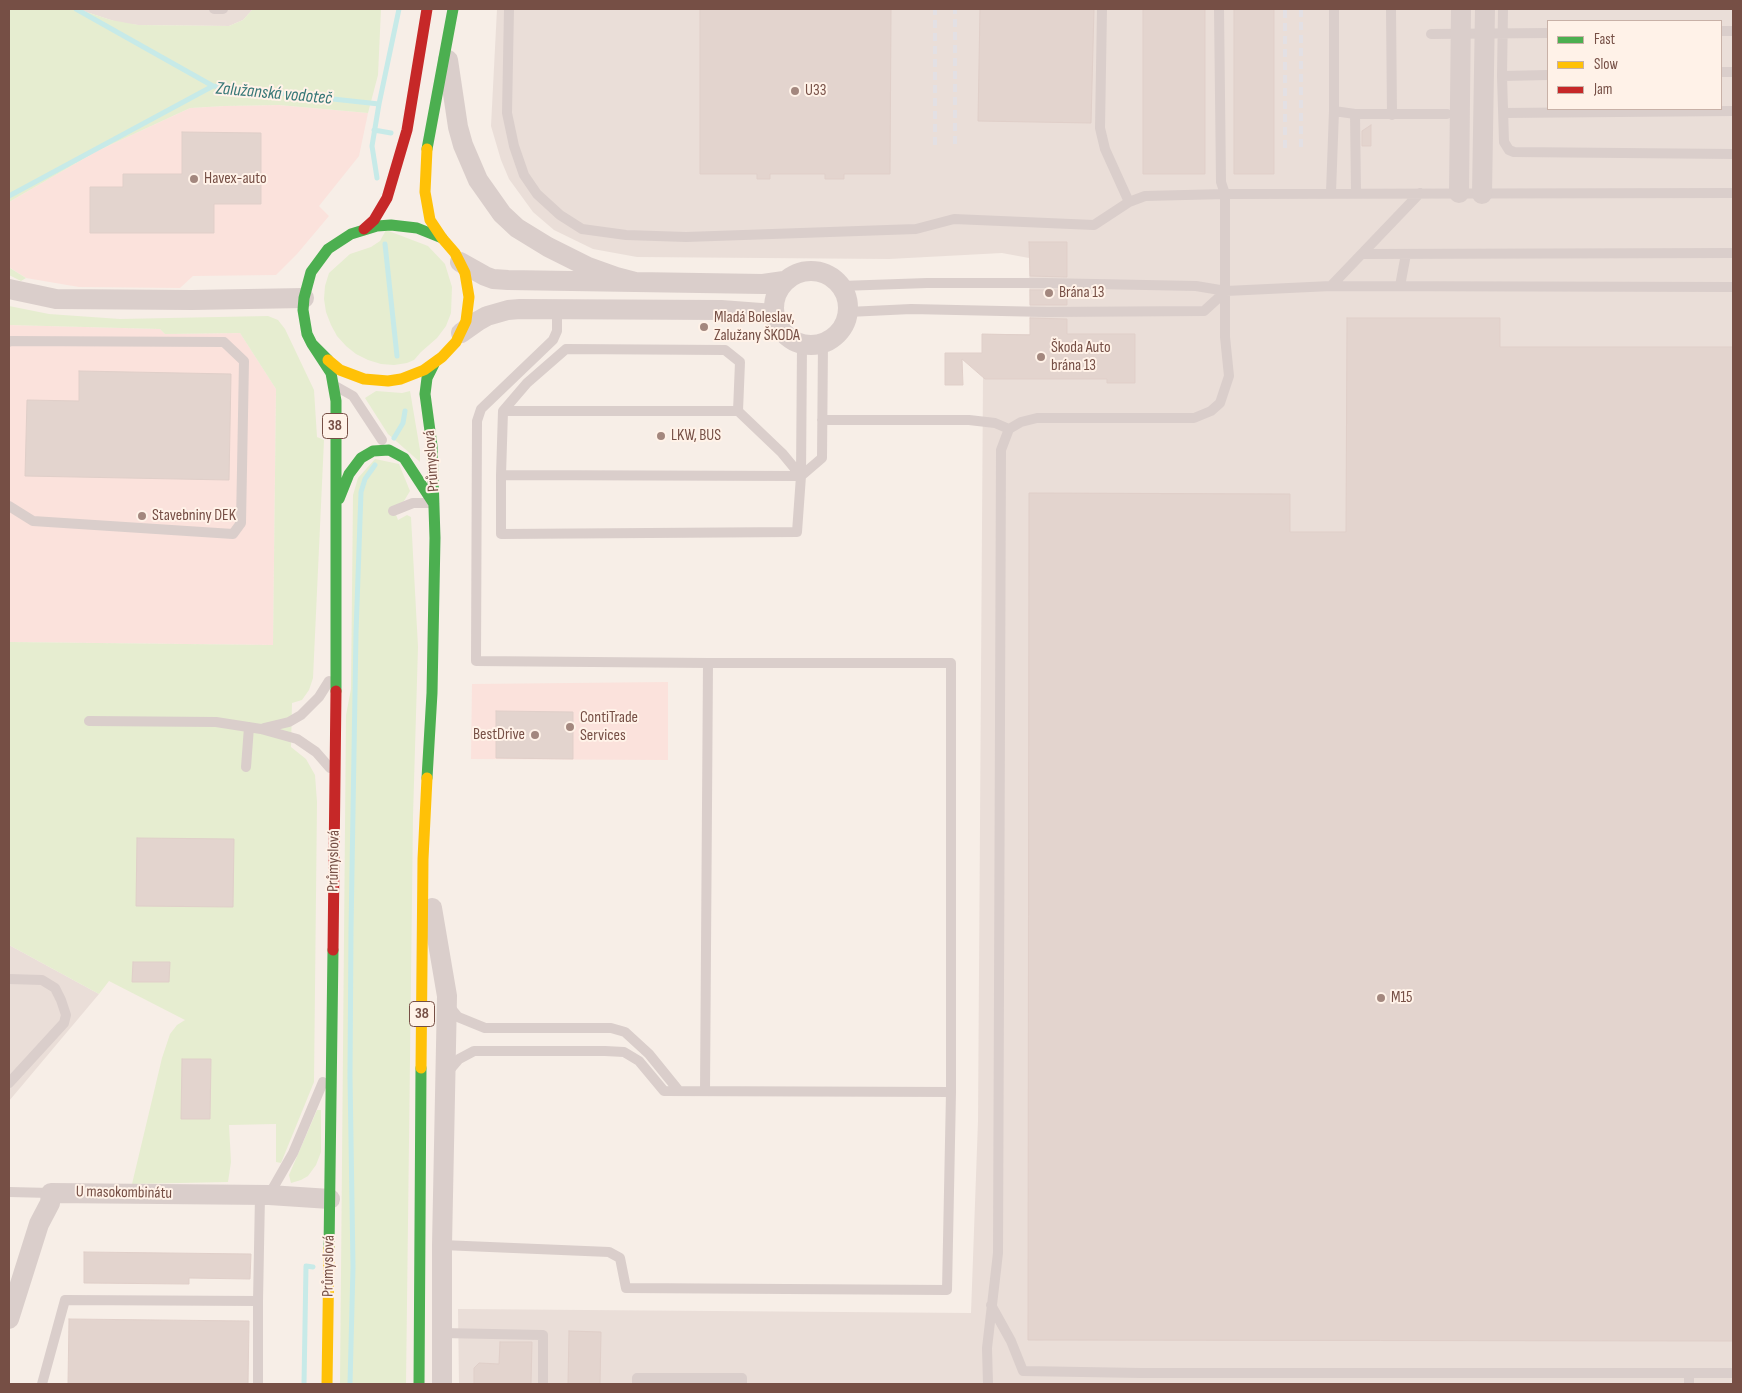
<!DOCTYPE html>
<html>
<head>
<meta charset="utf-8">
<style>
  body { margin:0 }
  #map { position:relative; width:1742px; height:1393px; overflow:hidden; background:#f7eee7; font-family:"Sofia Sans Condensed",sans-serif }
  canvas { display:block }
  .frame { position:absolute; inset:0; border:10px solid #764f45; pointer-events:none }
  .legend { position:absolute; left:1547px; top:20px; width:175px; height:90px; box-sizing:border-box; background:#fff2e8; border:1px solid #c8b1a7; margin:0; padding:6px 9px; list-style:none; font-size:15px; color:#764f45 }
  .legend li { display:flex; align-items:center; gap:10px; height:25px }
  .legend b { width:25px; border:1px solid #c8b1a7 }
</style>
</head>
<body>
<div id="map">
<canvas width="1742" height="1393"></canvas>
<div class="frame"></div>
<ul class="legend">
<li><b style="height:6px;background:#4caf50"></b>Fast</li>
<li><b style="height:6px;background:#ffc107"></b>Slow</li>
<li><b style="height:6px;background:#c62828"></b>Jam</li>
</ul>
</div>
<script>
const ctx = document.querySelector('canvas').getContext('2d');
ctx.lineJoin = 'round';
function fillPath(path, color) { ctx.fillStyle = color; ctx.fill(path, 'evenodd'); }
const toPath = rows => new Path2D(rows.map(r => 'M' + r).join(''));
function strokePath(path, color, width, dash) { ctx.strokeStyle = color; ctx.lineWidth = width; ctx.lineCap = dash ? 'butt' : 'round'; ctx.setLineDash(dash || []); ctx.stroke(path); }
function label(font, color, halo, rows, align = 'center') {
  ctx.font = font + ' "Sofia Sans Condensed",sans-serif'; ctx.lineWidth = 4; ctx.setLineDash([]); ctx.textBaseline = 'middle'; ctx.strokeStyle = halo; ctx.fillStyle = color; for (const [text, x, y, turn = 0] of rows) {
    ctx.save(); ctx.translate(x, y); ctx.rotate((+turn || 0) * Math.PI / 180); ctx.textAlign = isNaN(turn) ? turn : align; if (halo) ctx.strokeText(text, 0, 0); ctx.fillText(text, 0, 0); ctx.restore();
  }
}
const commercial = toPath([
  [279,105,368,113,359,156,319,206,329,216,297,254,276,275,193,276,180,288,79,287,26,278,9,267,9,202,97,151,190,108,224,106],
  [9,325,160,329,165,334,240,333,276,389,273,645,9,642],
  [668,682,668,760,471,759,472,684]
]);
const industrial = toPath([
  [77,9,253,9,243,20,229,26,138,25,120,23],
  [497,9,1733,9,1733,1384,459,1384,458,1309,971,1313,978,1121,983,377,985,334,1030,334,1029,258,1002,253,889,259,637,257,593,249,554,230,533,212,509,179,501,160,491,126],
  [1548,21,1721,21,1721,109,1548,109],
  [9,945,99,994,9,1101]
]);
const green = toPath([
  [9,9,77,9,111,20,138,25,229,26,243,20,253,9,381,9,378,75,368,113,279,105,224,106,190,108,97,151,9,202],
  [386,230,428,246,445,264,452,287,451,313,446,326,437,338,421,352,414,360,407,363,394,365,381,364,368,360,356,354,346,346,337,336,331,325,326,312,324,299,325,286,329,273,350,254,371,247,380,241],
  [9,267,10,268,26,278,21,281,9,275],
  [9,306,49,314,120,319,268,316,278,320,285,329,314,390,317,437,324,440,313,678,309,690,302,700,292,703,291,747,306,759,315,775,317,802,314,1082,281,1163,276,1162,276,1124,229,1125,231,1162,228,1182,132,1184,162,1058,170,1034,177,1025,185,1020,109,981,99,994,9,945,9,642,273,645,276,389,240,333,165,334,160,329,9,325],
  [376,391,402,393,410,391,420,450,420,462,388,434,365,398],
  [375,459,399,464,410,491,404,501,393,507,398,520,407,515,411,517,418,647,413,816,406,1384,340,1384,346,715,351,689,353,495,358,478],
  [317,1110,321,1110,321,1152,316,1165,308,1176,301,1180,291,1183,289,1175]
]);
const stream = toPath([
  [76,9,213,86],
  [374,130,391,133],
  [377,178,372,146,379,104],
  [9,196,213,86,379,104,399,9],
  [385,244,397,356],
  [394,438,403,423,405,411],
  [304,1384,306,1266,313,1267],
  [350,1384,353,1267,350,1076,351,930,356,633,361,492,365,479,375,465]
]);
const building = toPath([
  [700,9,891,9,890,174,844,174,844,179,825,179,825,174,770,174,770,179,757,179,757,174,700,174,700,9],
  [980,9,1094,9,1091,123,978,121,980,9],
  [1143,9,1205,9,1205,174,1143,174,1143,9],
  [1234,9,1274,9,1274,174,1234,174,1234,9],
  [1371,125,1371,146,1362,146,1362,131,1371,125],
  [182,132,261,133,261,204,214,204,214,233,90,233,90,187,123,187,123,174,182,174,182,132],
  [1029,242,1067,242,1067,277,1030,276,1029,242],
  [1030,290,1067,290,1067,305,1030,305,1030,290],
  [1030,318,1067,319,1067,334,1135,334,1135,383,1107,383,1107,379,985,379,962,359,963,385,945,385,945,353,982,353,982,334,1030,335,1030,318],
  [1347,318,1500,318,1500,347,1733,347,1733,1341,1028,1340,1029,493,1290,494,1290,532,1346,532,1347,318],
  [79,371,231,374,229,480,25,476,27,400,79,401,79,371],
  [496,711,573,712,573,759,496,758,496,711],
  [137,838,234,839,233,907,136,906,137,838],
  [133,962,170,962,169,982,132,982,133,962],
  [182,1059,211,1059,210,1119,181,1119,182,1059],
  [84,1252,251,1254,250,1279,189,1278,189,1284,84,1283,84,1252],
  [69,1319,249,1321,248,1384,68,1384,69,1319],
  [569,1331,601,1332,600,1384,568,1384,569,1331],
  [500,1342,532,1342,531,1384,474,1384,474,1368,479,1363,499,1364,500,1342]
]);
const lane = toPath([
  [214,9,223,9],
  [509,9,507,113,514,146,524,175,537,194,560,215,582,229,626,235,686,237,916,229,954,219,1094,225,1129,202,1145,196,1225,194,1733,193],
  [1102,9,1100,128,1105,149,1129,202],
  [1391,9,1392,115],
  [1503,9,1502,76,1504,142,1509,150,1514,152,1733,154],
  [1721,31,1733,31],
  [1431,34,1548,33],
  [1721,72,1733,72],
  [1502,76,1548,75],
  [1334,111,1355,114,1447,114],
  [1504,113,1733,111],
  [1355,114,1356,192],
  [1331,192,1334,111,1334,9],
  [1362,254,1733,253],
  [841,286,927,283,1045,283,1196,286,1226,291,1331,286,1733,287],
  [1331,286,1420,193],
  [1400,286,1406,254],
  [557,309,557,331,553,340,481,409,477,421,476,661,708,663,705,1091],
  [848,312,911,309,1047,312,1204,311,1226,291],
  [9,342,10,341,224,342,244,361,241,523,233,534,33,521,9,506],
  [337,387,353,396,382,440],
  [503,411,527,383,566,349,725,350,740,362,738,411],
  [822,420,969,420,995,423,1009,429],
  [501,475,801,476,797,532,501,534,501,475,503,411,738,411,782,453,801,476],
  [801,476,822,458,823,343],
  [801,476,802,345],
  [393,511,413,503,429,503],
  [708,663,951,663,951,1092],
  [89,721,216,722,261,729,297,739,316,752,330,768],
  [264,728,289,722,301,715,319,697,329,681],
  [246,767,249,727],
  [9,979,42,980,55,988,61,1000,66,1015,64,1023,9,1083],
  [449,1006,458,1017,485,1028,611,1028,625,1032,649,1054,679,1091],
  [9,1192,51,1193],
  [269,1195,293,1153,323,1082],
  [442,1245,609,1252,620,1258,626,1288,947,1290,951,1092,664,1091,639,1061,624,1052,605,1051,474,1051,459,1059,447,1073],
  [258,1301,260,1195],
  [991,1305,1011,1341,1023,1371,1141,1373,1733,1373],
  [442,1333,543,1335,543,1384],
  [1689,1373,1689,1384],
  [42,1384,65,1300,258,1301,258,1384],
  [637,1384,637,1378,742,1378,742,1384],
  [988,1384,987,1348,998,1253,1001,450,1009,429,1021,422,1037,418,1194,418,1211,411,1220,403,1229,376,1225,337,1225,194,1221,182,1219,9]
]);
const street = toPath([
  [448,60,458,127,463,145,478,180,502,214,517,228,548,247,588,267,616,277,635,282],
  [1459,193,1461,9],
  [1482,194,1485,9],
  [460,262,485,276,493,279,508,280,763,284,784,281],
  '774 308a37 37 0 1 1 74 0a37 37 0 1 1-74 0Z',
  [9,289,56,299,192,300,304,298],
  [461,333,478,321,487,316,508,310,520,309,721,310,774,314],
  [432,908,447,996,442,1245,442,1384],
  [9,1319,39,1224,50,1203,51,1193,269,1195,330,1199]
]);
const fast = toPath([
  [427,149,453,9],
  [312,344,331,373,336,401,336,691],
  [328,360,312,344,307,334,303,310,304,298,311,272,328,249,351,234,377,226,391,225,417,228,442,238],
  [339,499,349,474,361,458,373,451,389,450,404,458,434,504],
  [427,778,432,693,435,538,432,446,425,394,427,378,434,364],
  [329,1248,333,950],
  [419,1384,421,1068]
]);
const slow = toPath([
  [328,360,340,370,364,379,388,381,401,379,424,370,442,357,456,342,466,321,469,297,465,273,455,253,442,238,430,220,425,192,427,149],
  [421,1068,423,859,427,778],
  [327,1384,329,1248]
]);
const jam = toPath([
  [364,229,374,220,387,198,407,130,427,9],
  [333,950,336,691]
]);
const rail = toPath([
  [955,144,955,9],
  [935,145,935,9],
  [1301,147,1301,9],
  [1285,148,1285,9]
]);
const markers = [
  [795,91,5,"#a3877e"],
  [194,179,5,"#a3877e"],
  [1049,293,5,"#a3877e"],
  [704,327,5,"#a3877e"],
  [1041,357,5,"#a3877e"],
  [661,436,5,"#a3877e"],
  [142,516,5,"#a3877e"],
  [570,727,5,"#a3877e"],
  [535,735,5,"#a3877e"],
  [1381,998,5,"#a3877e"]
];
const shields = [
  [335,426,25],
  [422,1014,25]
];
const shieldNames = [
  ["38",335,426],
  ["38",422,1014]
];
const poiNames = [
  ["U33",805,91],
  ["Havex-auto",204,179],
  ["Brána 13",1059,293],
  ["Mladá Boleslav,",714,318],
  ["Zalužany ŠKODA",714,336],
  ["Škoda Auto",1051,348],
  ["brána 13",1051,366],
  ["LKW, BUS",671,436],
  ["Stavebniny DEK",152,516],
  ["ContiTrade",580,718],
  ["Services",580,736],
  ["BestDrive",525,735,"right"],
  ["M15",1391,998]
];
const streetNames = [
  ["Průmyslová",432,461,-94],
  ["Průmyslová",334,861,-89],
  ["U masokombinátu",124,1193,1],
  ["Průmyslová",329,1266,-89]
];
const waterNames = [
  ["Zalužanská vodoteč",274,94,5]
];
fillPath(commercial, '#fbe2dc');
fillPath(industrial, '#eaded8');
fillPath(green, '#e6edd0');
strokePath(stream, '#c7eae8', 5);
fillPath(building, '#e3d4ce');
strokePath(building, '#e0cfc9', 1);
strokePath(lane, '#dacecb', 10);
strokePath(street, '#dacecb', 20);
strokePath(fast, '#4caf50', 11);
strokePath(slow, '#ffc107', 11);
strokePath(jam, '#c62828', 11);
strokePath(rail, '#e3e0e4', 4, [8, 5]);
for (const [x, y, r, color] of markers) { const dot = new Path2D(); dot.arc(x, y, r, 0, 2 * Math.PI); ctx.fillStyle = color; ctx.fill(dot); strokePath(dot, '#fff2e8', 2); }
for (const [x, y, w] of shields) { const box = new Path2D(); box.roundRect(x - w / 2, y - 12.5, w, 25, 4); ctx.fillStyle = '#fff2e8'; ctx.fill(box); strokePath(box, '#764f45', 1); }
label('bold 15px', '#764f45', null, shieldNames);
label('16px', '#764f45', '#fff2e8', poiNames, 'left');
label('16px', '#764f45', '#fff2e8', streetNames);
label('italic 18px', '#357676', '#fff2e8', waterNames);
</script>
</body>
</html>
